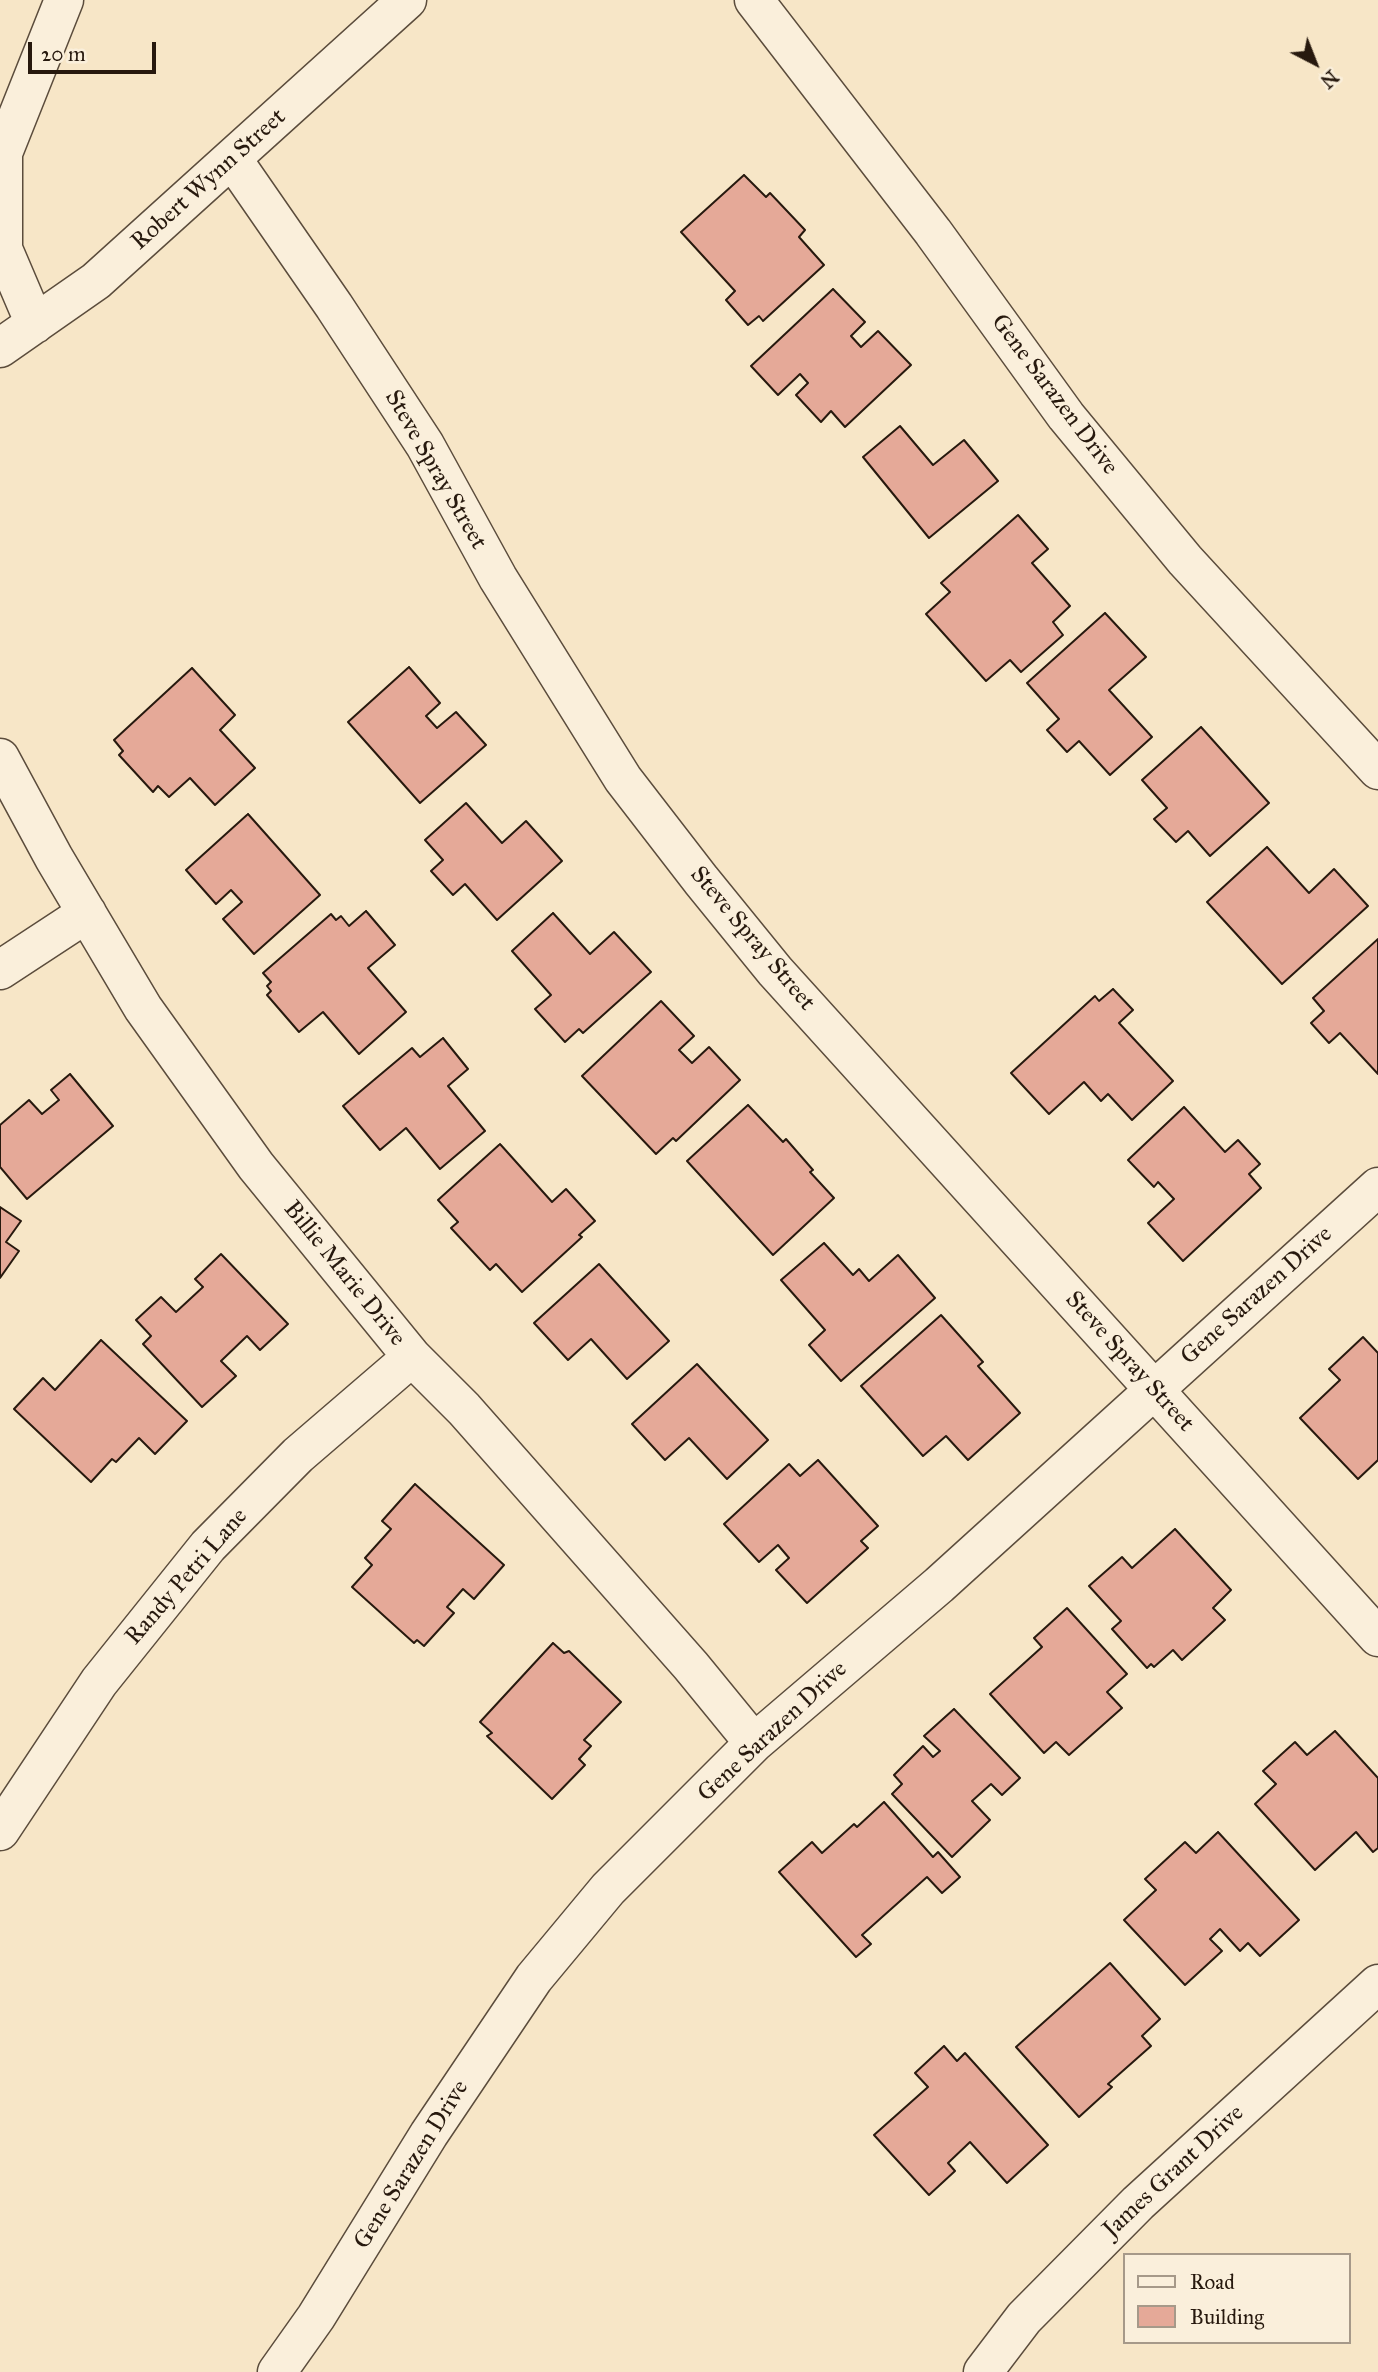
<!DOCTYPE html>
<html>
<head>
<meta charset="utf-8">
<style>
  body { margin:0 }
  #map { position:relative; width:1378px; height:2372px; overflow:hidden; background:#f7e6c7; font-family:"IM FELL Great Primer",serif }
  canvas { display:block }
  .legend { position:absolute; left:1123px; top:2253px; width:228px; height:91px; box-sizing:border-box; background:#faefdb; border:2px solid #a69989; margin:0; padding:9px 12px; list-style:none; font-size:21px; color:#27190e }
  .legend li { display:flex; align-items:center; gap:14px; height:35px }
  .legend b { width:35px; border:2px solid #a69989 }
  .north { position:absolute; left:1280px; top:28px; width:70px; height:70px; -webkit-text-stroke:5px #faefdb; paint-order:stroke; rotate:138deg; font-size:19px; font-weight:700; line-height:28px; text-align:center; color:#27190e }
  .north::after { content:''; display:block; margin:auto; width:24px; height:32px; background:#27190e; clip-path:polygon(50% 0,100% 100%,50% 72%,0 100%) }
  .scale { position:absolute; left:28px; top:42px; width:128px; height:32px; box-sizing:border-box; border:4px solid #27190e; border-top:0; padding-left:9px; font-size:21px; line-height:24px; white-space:nowrap; color:#27190e; -webkit-text-stroke:5px #faefdb; paint-order:stroke }
</style>
</head>
<body>
<div id="map">
<canvas width="1378" height="2372"></canvas>
<ul class="legend">
<li><b style="height:9px;background:#faefdb"></b>Road</li>
<li><b style="height:19px;background:#e5a998"></b>Building</li>
</ul>
<div class="north">N</div>
<div class="scale">20 m</div>
</div>
<script>
const ctx = document.querySelector('canvas').getContext('2d');
ctx.lineJoin = 'round';
function fillPath(path, color) { ctx.fillStyle = color; ctx.fill(path, 'evenodd'); }
const toPath = rows => new Path2D(rows.map(r => 'M' + r).join(''));
function strokePath(path, color, width, dash) { ctx.strokeStyle = color; ctx.lineWidth = width; ctx.lineCap = dash ? 'butt' : 'round'; ctx.setLineDash(dash || []); ctx.stroke(path); }
function label(font, color, halo, rows, align = 'center') {
  ctx.font = font + ' "IM FELL Great Primer",serif'; ctx.lineWidth = 5; ctx.setLineDash([]); ctx.textBaseline = 'middle'; ctx.strokeStyle = halo; ctx.fillStyle = color; for (const [text, x, y, turn = 0] of rows) {
    ctx.save(); ctx.translate(x, y); ctx.rotate((+turn || 0) * Math.PI / 180); ctx.textAlign = isNaN(turn) ? turn : align; if (halo) ctx.strokeText(text, 0, 0); ctx.fillText(text, 0, 0); ctx.restore();
  }
}
const building = toPath([
  [744,175,766,197,770,193,805,230,799,237,824,265,763,321,759,316,748,325,726,300,735,291,681,232,744,175],
  [833,289,865,322,851,336,861,347,878,331,911,365,845,427,831,411,821,422,796,395,808,383,800,374,778,395,751,366,833,289],
  [900,426,933,465,964,440,998,481,929,538,863,457,900,426],
  [1018,515,1048,549,1032,563,1070,606,1053,622,1063,635,1021,672,1010,660,986,681,926,614,950,592,941,583,1018,515],
  [1105,613,1146,657,1109,690,1152,737,1110,775,1079,741,1067,752,1047,730,1059,719,1027,683,1105,613],
  [409,667,440,703,426,716,437,728,456,712,486,745,420,803,348,722,409,667],
  [192,668,235,715,220,730,255,768,215,805,190,778,169,797,158,786,153,792,119,755,123,751,114,740,192,668],
  [1201,727,1269,803,1210,856,1188,831,1176,842,1154,819,1167,808,1142,780,1201,727],
  [466,803,502,843,526,821,562,861,497,920,465,884,453,895,431,871,443,860,425,840,466,803],
  [248,814,320,895,254,954,223,919,242,902,231,890,216,904,186,870,248,814],
  [1267,847,1309,893,1334,869,1368,906,1282,984,1207,902,1267,847],
  [366,911,395,945,368,968,406,1012,359,1054,323,1012,299,1032,267,995,271,991,267,986,271,982,263,973,331,914,336,920,341,916,349,926,366,911],
  [553,913,590,954,614,932,651,972,583,1033,579,1029,565,1042,535,1009,551,995,512,951,553,913],
  [1378,939,1378,1074,1340,1033,1329,1043,1311,1023,1324,1011,1313,998,1378,939],
  [1113,989,1133,1010,1119,1023,1173,1081,1132,1120,1108,1094,1101,1101,1084,1082,1049,1114,1011,1073,1095,996,1099,1001,1113,989],
  [661,1001,694,1036,679,1050,692,1063,709,1047,740,1080,676,1141,673,1138,656,1154,582,1076,661,1001],
  [443,1038,468,1069,448,1086,485,1131,440,1169,406,1128,380,1150,343,1106,412,1048,420,1057,443,1038],
  [70,1074,113,1126,27,1199,0,1167,0,1125,29,1100,42,1114,59,1100,51,1090,70,1074],
  [748,1105,783,1142,786,1139,813,1170,810,1172,834,1198,773,1255,687,1161,748,1105],
  [1184,1107,1225,1152,1238,1140,1260,1164,1249,1174,1261,1188,1183,1261,1148,1223,1174,1199,1158,1182,1154,1187,1128,1160,1184,1107],
  [500,1144,552,1202,566,1189,595,1221,579,1235,582,1237,522,1292,496,1264,490,1270,451,1228,458,1222,438,1200,500,1144],
  [0,1207,21,1221,6,1242,19,1251,0,1278,0,1207],
  [824,1243,853,1275,859,1269,869,1281,898,1255,935,1298,841,1381,809,1345,825,1330,781,1280,824,1243],
  [221,1254,288,1324,260,1350,247,1336,221,1361,236,1376,202,1407,143,1344,151,1336,136,1320,161,1297,176,1312,203,1287,195,1279,221,1254],
  [599,1264,669,1341,627,1379,591,1339,568,1360,534,1323,599,1264],
  [941,1315,983,1362,978,1366,1020,1413,968,1460,946,1436,923,1456,861,1386,941,1315],
  [1363,1337,1378,1353,1378,1460,1358,1479,1300,1418,1340,1380,1329,1369,1363,1337],
  [101,1340,187,1421,155,1454,139,1438,116,1462,112,1459,91,1482,14,1409,43,1378,55,1390,101,1340],
  [697,1364,768,1440,727,1479,689,1438,665,1460,632,1424,697,1364],
  [818,1460,878,1526,861,1541,868,1548,807,1603,776,1570,789,1558,778,1545,759,1562,724,1524,789,1464,800,1476,818,1460],
  [415,1484,504,1565,474,1599,463,1589,447,1607,454,1613,424,1646,417,1640,414,1643,352,1587,372,1565,365,1558,391,1529,382,1521,415,1484],
  [1175,1529,1231,1590,1213,1608,1225,1620,1182,1660,1173,1650,1154,1667,1151,1664,1147,1668,1112,1629,1121,1621,1089,1586,1122,1557,1132,1568,1175,1529],
  [1067,1608,1127,1674,1107,1692,1122,1708,1069,1755,1056,1742,1044,1753,990,1694,1042,1647,1034,1638,1067,1608],
  [553,1643,564,1653,569,1651,621,1702,584,1740,591,1746,579,1759,585,1765,552,1799,487,1736,492,1733,480,1722,553,1643],
  [954,1709,1020,1778,1002,1795,991,1784,972,1801,990,1820,952,1857,892,1794,902,1784,894,1775,923,1746,933,1757,940,1751,924,1736,954,1709],
  [1335,1731,1378,1778,1378,1848,1373,1852,1356,1832,1315,1870,1255,1804,1276,1784,1263,1771,1295,1742,1307,1755,1335,1731],
  [884,1802,933,1857,938,1852,960,1877,942,1893,927,1877,862,1935,871,1944,856,1957,779,1872,812,1842,822,1853,854,1824,857,1827,884,1802],
  [1218,1832,1299,1920,1260,1956,1248,1943,1240,1951,1220,1929,1210,1939,1222,1951,1185,1985,1124,1920,1156,1890,1145,1879,1185,1842,1196,1853,1218,1832],
  [1110,1963,1160,2019,1142,2036,1151,2046,1108,2084,1112,2087,1079,2117,1016,2047,1110,1963],
  [944,2046,957,2061,965,2053,1048,2145,1007,2183,970,2142,948,2163,955,2171,929,2195,874,2135,928,2087,915,2073,944,2046]
]);
const minor = toPath([
  [754,0,933,232,1066,416,1185,560,1378,770],
  [233,160,334,306,425,445,498,578,623,779,701,880,775,971,1378,1637],
  [35,324,3,249,3,153,64,0],
  [0,348,96,281,407,0],
  [0,758,54,858,143,1008,256,1166,412,1357,464,1409,691,1666,754,1743],
  [0,970,87,913],
  [0,1831,99,1682,208,1546,298,1455,412,1357],
  [277,2372,316,2317,429,2134,534,1978,608,1889,754,1743,939,1585,1378,1187],
  [983,2372,1024,2318,1138,2203,1378,1984]
]);
const streetNames = [
  ["Robert Wynn Street",209,180,-42],
  ["Gene Sarazen Drive",1054,395,53],
  ["Steve Spray Street",435,470,60],
  ["Steve Spray Street",752,939,50],
  ["Billie Marie Drive",344,1274,51],
  ["Gene Sarazen Drive",1257,1296,-42],
  ["Steve Spray Street",1129,1362,48],
  ["Randy Petri Lane",187,1577,-49],
  ["Gene Sarazen Drive",773,1732,-43],
  ["Gene Sarazen Drive",412,2165,-58],
  ["James Grant Drive",1174,2172,-43]
];
fillPath(building, '#e5a998');
strokePath(building, '#27190e', 2);
strokePath(minor, '#5b4c3c', 41);
strokePath(minor, '#faefdb', 38);
label('24px', '#27190e', '#faefdb', streetNames);
</script>
</body>
</html>
